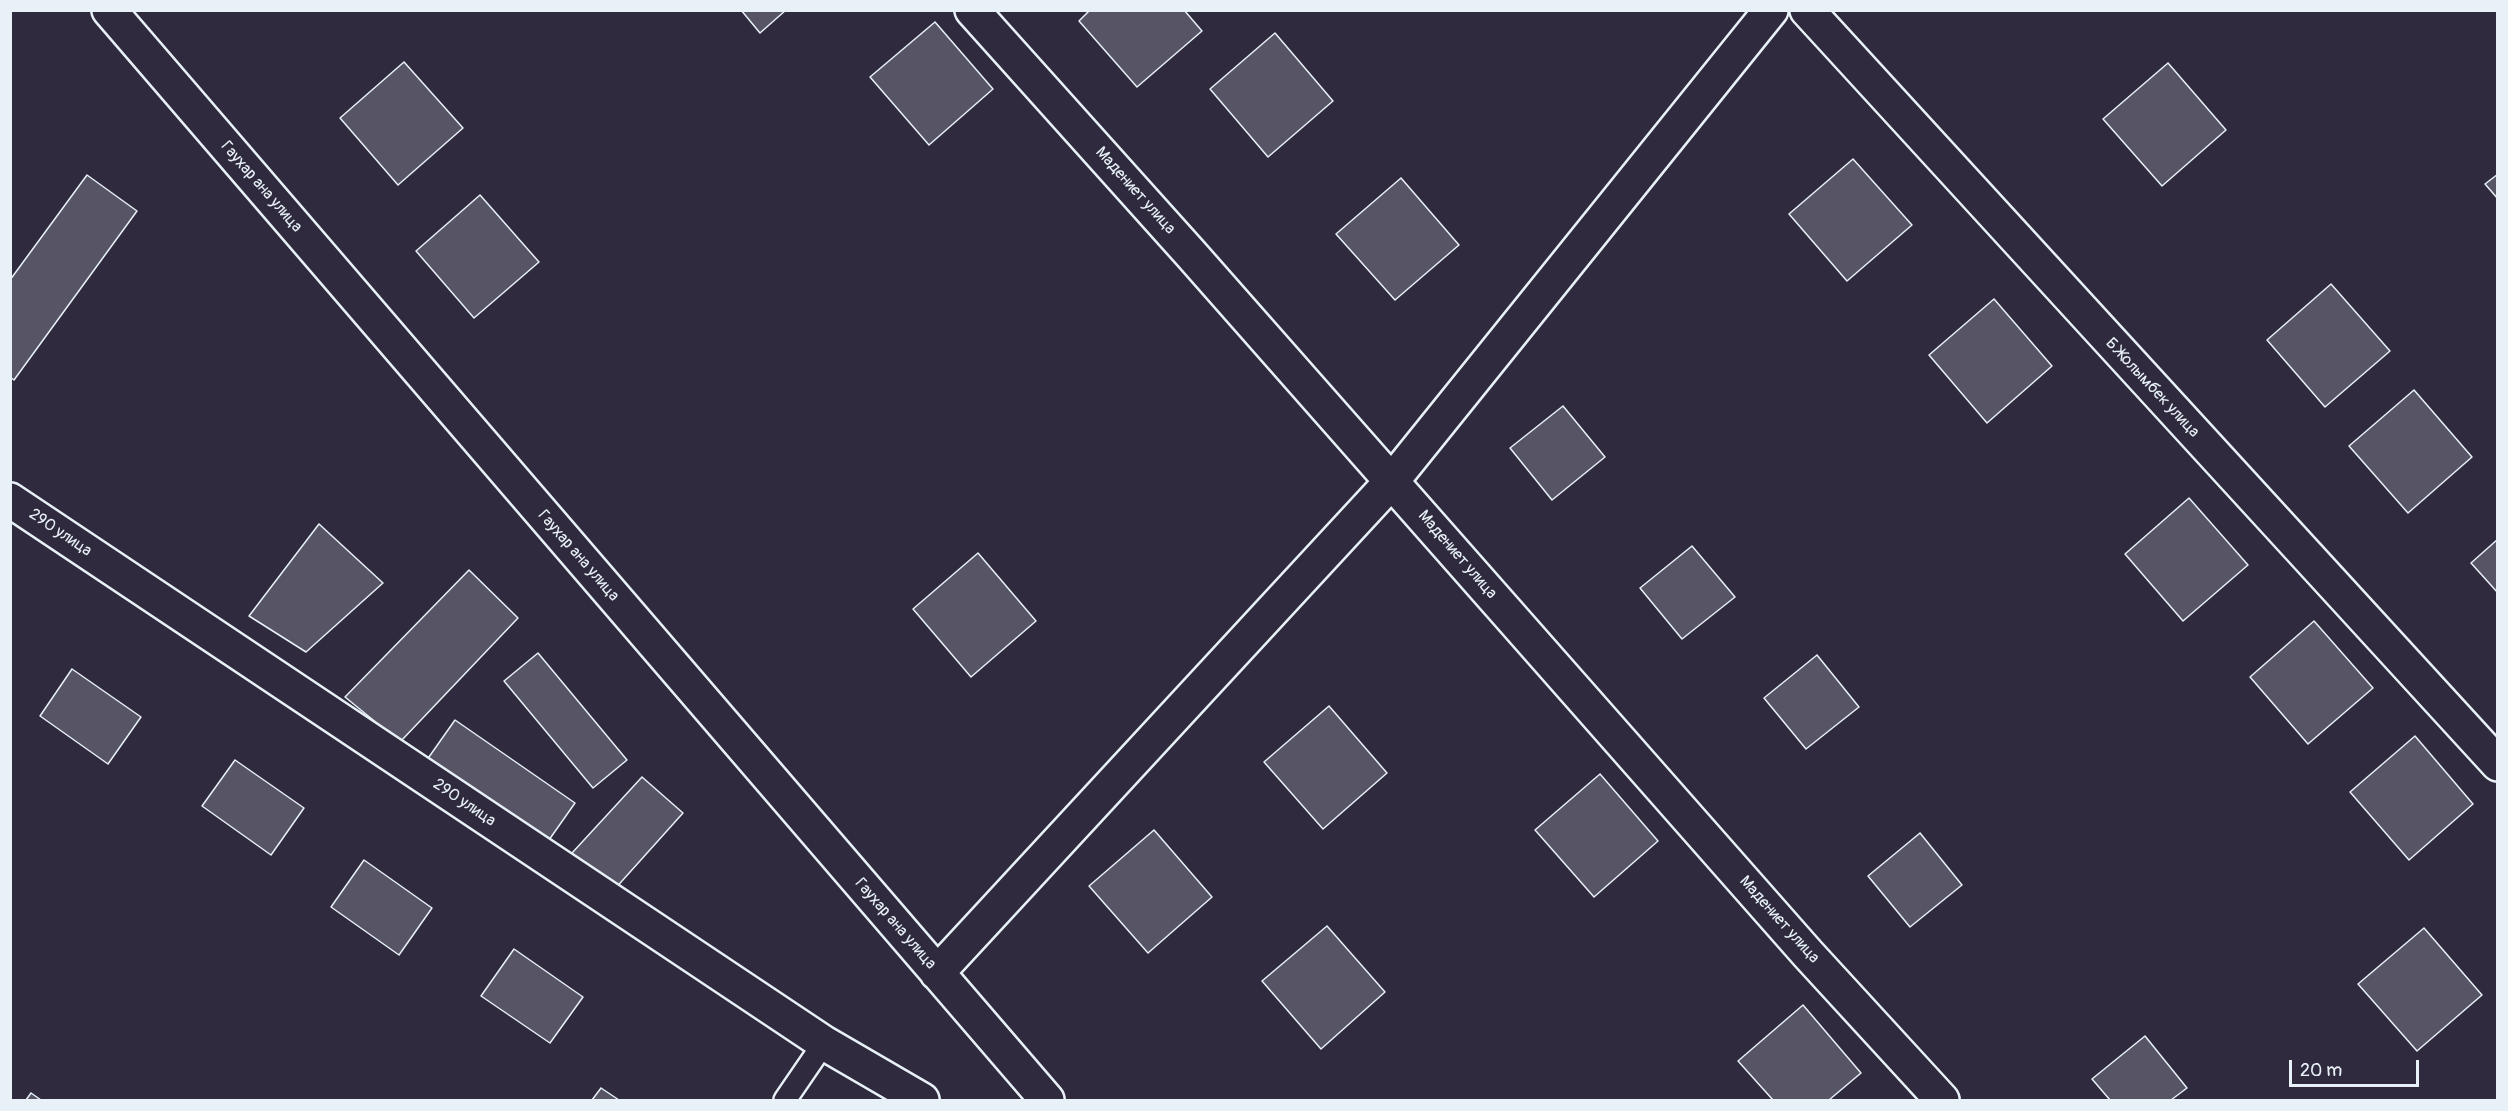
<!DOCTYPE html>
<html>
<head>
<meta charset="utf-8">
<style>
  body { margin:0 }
  #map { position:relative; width:2508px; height:1111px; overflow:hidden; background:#2f2a3d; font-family:Pangolin,sans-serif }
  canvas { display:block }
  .frame { position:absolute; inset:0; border:12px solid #e8f1f8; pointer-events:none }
  .scale { position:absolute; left:2289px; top:1060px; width:130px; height:27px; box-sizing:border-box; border:3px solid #e8f1f8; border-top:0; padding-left:8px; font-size:18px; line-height:21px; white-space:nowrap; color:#e8f1f8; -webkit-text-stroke:4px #2f2a3d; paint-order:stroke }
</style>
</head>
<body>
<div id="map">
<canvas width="2508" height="1111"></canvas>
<div class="frame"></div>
<div class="scale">20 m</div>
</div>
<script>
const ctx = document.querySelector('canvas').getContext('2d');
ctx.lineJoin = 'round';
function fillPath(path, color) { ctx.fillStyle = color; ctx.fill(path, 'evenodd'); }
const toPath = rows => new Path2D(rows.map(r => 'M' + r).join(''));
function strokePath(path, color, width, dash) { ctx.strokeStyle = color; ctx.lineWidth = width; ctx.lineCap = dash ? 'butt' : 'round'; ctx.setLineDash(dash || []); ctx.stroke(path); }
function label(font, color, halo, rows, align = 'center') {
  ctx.font = font + ' Pangolin,sans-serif'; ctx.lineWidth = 4.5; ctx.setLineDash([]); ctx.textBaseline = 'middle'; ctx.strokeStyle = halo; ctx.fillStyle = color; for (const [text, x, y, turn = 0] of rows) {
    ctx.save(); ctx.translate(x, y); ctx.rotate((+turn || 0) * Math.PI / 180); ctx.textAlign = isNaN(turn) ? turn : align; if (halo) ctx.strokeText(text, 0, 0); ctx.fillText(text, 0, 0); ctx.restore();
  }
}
const building = toPath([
  [741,10,786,10,760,33,741,10],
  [1090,10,1184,10,1202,31,1137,87,1079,21,1090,10],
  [935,22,993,89,929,145,870,77,935,22],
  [1275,33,1333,101,1268,157,1210,89,1275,33],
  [404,62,463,128,398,185,340,118,404,62],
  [2168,63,2226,130,2162,186,2103,119,2168,63],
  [1853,159,1912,225,1847,281,1789,214,1853,159],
  [2498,174,2498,199,2485,184,2498,174],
  [87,175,137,211,14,380,10,377,10,280,87,175],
  [1401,178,1459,245,1395,300,1336,234,1401,178],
  [480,195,539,262,474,318,416,251,480,195],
  [2331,284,2390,351,2325,407,2267,340,2331,284],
  [1994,299,2052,366,1987,423,1929,355,1994,299],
  [2414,390,2472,457,2408,513,2349,446,2414,390],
  [1563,406,1605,457,1552,500,1510,448,1563,406],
  [2189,498,2248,565,2183,621,2125,554,2189,498],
  [319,524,383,583,306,652,249,616,319,524],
  [2498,539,2498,593,2471,563,2498,539],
  [1692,546,1735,597,1682,639,1640,588,1692,546],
  [978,553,1036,621,971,677,913,609,978,553],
  [469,570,518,618,400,742,345,697,469,570],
  [2314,621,2373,688,2308,744,2250,677,2314,621],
  [538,653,627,760,593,788,504,681,538,653],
  [1817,655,1859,707,1806,749,1764,698,1817,655],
  [72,669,141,717,108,764,40,716,72,669],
  [1329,706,1387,773,1323,829,1264,762,1329,706],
  [455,720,575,803,544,847,424,764,455,720],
  [2415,736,2473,804,2409,860,2350,792,2415,736],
  [235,760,304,808,271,855,202,806,235,760],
  [1600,774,1658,841,1594,897,1535,830,1600,774],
  [642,777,683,813,613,891,572,853,642,777],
  [1154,830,1212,897,1148,953,1089,886,1154,830],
  [1920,833,1962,885,1910,927,1868,876,1920,833],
  [364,860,432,908,399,955,331,907,364,860],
  [1327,926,1385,992,1321,1049,1262,981,1327,926],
  [2424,928,2482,995,2417,1051,2358,984,2424,928],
  [514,949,583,997,550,1043,481,996,514,949],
  [1803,1005,1861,1073,1829,1100,1773,1100,1738,1061,1803,1005],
  [2145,1036,2187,1088,2171,1100,2110,1100,2092,1079,2145,1036],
  [601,1088,619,1100,592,1100,601,1088],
  [31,1093,41,1100,26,1100,31,1093]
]);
const lane = toPath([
  [785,1100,824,1043]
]);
const street = toPath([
  [109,10,1047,1100],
  [972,10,1191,254,1808,954,1942,1100],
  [1807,10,2498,764],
  [10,500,824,1043,922,1100],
  [937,973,1392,481,1771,10]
]);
const streetNames = [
  ["Гаухар ана улица",261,187,49],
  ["Мадениет улица",1135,191,48],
  ["Б.Жолымбек улица",2152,388,47],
  ["290 улица",60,533,34],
  ["Мадениет улица",1457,555,49],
  ["Гаухар ана улица",578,556,49],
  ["290 улица",464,803,34],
  ["Мадениет улица",1779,920,48],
  ["Гаухар ана улица",895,924,49]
];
fillPath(building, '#575565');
strokePath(building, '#e8f1f8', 1.5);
strokePath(lane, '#e8f1f8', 26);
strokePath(street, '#e8f1f8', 38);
strokePath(lane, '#2f2a3d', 21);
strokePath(street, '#2f2a3d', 33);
label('16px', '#e8f1f8', '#2f2a3d', streetNames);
</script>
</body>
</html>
